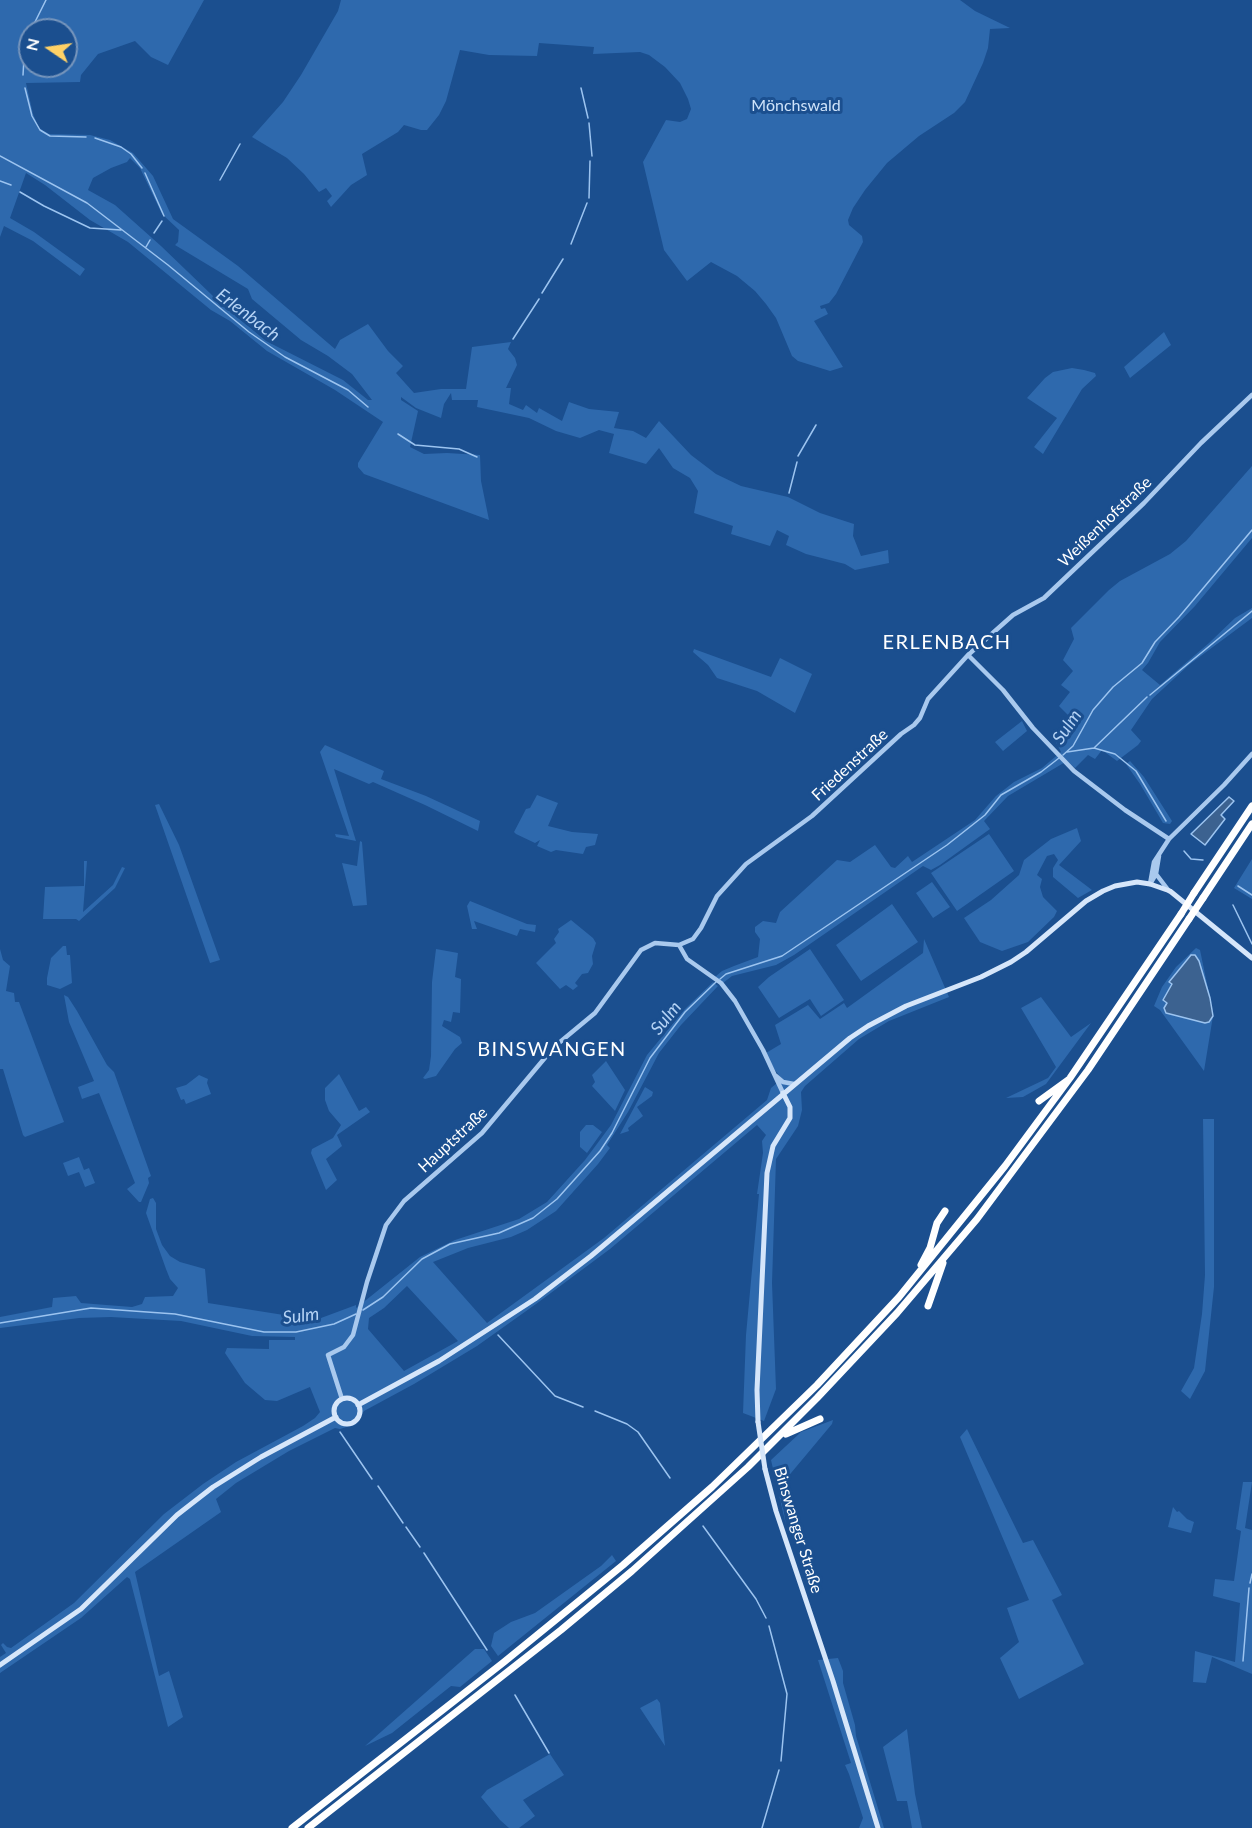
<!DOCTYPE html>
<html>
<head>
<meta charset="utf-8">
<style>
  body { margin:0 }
  #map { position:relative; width:1252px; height:1828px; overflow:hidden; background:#1b4f8f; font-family:Lato,sans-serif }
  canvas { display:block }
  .north { position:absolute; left:18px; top:18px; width:60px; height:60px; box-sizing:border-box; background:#1b4f8f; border:2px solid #7695bc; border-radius:50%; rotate:283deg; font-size:16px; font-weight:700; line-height:24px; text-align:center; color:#fff }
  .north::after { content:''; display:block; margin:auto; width:21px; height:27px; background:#ffd166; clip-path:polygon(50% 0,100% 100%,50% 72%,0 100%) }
</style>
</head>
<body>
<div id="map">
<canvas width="1252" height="1828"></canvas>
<div class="north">N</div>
</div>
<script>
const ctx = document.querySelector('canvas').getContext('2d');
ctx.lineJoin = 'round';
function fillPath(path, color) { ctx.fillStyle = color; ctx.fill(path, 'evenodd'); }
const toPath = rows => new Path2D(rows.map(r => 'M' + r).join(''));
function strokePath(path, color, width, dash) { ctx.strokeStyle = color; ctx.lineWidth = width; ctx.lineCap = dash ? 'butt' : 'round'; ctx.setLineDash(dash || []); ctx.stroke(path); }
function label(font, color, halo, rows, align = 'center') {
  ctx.font = font + ' Lato,sans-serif'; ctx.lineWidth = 6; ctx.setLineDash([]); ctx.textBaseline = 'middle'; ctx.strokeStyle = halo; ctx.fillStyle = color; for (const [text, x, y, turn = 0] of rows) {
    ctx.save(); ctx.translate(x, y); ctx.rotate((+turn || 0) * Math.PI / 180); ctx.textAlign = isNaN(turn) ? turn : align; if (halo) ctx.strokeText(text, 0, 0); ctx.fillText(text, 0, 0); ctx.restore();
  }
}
const green = toPath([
  [0,0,204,0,168,65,151,57,135,41,98,54,81,75,80,82,26,83,33,114,39,128,49,134,90,135,110,140,133,153,153,176,173,219,238,266,335,349,340,340,368,324,388,351,403,366,396,373,414,393,441,389,466,389,472,347,511,342,508,349,515,358,517,365,506,388,511,388,509,404,523,410,526,405,537,413,539,408,562,421,569,402,589,409,619,412,614,428,633,431,646,438,659,421,691,455,716,474,741,486,788,497,820,513,854,524,853,536,861,556,888,550,889,563,855,570,845,564,806,554,786,545,789,536,777,530,770,546,731,534,733,526,694,513,698,491,690,478,673,468,659,448,646,464,609,453,614,434,599,430,580,438,556,431,529,418,477,407,478,400,452,400,451,393,444,404,441,418,416,408,401,397,401,400,418,411,410,447,424,454,447,453,480,455,481,481,489,520,364,474,358,467,358,463,383,422,335,390,267,351,230,321,211,310,128,242,90,220,45,185,26,173,10,218,34,232,85,269,80,276,33,241,4,226,0,237],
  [30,30,66,30,66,66,30,66],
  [130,158,140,168,162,214,179,230,178,242,175,245,248,289,252,299,301,340,328,356,352,374,372,400,368,400,343,380,266,341,224,306,221,307,213,296,161,246,115,205,88,190,93,178,111,168,127,162],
  [341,0,960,0,975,11,1010,28,990,29,988,48,983,63,965,102,954,113,919,136,887,163,865,190,853,208,848,220,849,225,862,236,863,242,836,294,829,303,820,306,821,309,825,308,828,314,814,321,843,367,830,371,798,361,792,356,776,318,766,304,755,291,737,276,711,262,687,281,664,250,643,162,666,120,680,122,687,119,691,109,688,99,680,83,665,67,649,55,640,52,593,54,594,47,539,43,537,56,489,55,460,50,446,101,439,115,427,130,421,130,404,125,398,132,362,154,367,175,351,185,331,207,327,201,332,196,326,188,319,192,304,174,287,158,252,137,283,102,301,75,338,11],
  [1164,332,1171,345,1130,378,1124,367],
  [1072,368,1084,370,1095,373,1096,376,1082,389,1043,454,1034,447,1057,418,1027,398,1045,378,1053,372],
  [1252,466,1252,538,1195,606,1160,642,1148,663,1142,670,1160,685,1209,643,1235,618,1252,608,1252,618,1190,664,1152,699,1131,730,1141,741,1138,745,1117,761,1102,750,1095,759,1088,755,1075,768,1067,761,1008,796,984,821,990,829,940,865,931,870,923,866,794,955,776,965,732,976,723,983,715,977,722,971,734,966,758,957,760,939,755,932,755,927,763,921,776,923,780,912,837,860,850,862,875,845,891,867,895,868,908,856,912,862,975,820,996,796,1014,782,1042,768,1061,752,1056,742,1073,720,1059,706,1070,692,1061,685,1073,671,1063,660,1074,639,1071,628,1109,590,1120,581,1170,554,1186,541],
  [694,649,771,677,780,658,812,674,795,713,757,691,717,678,708,665,693,652],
  [1022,721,1027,731,1003,751,995,742],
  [325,745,384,771,381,779,426,796,480,821,478,831,425,805,373,782,369,784,334,769,356,841,336,837,335,834,349,836,320,752],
  [1130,761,1144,777,1172,821,1170,824,1163,823,1140,784,1126,764],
  [537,795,558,803,548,826,572,832,598,834,595,845,586,847,583,854,556,850,551,852,537,846,540,840,535,843,516,834,514,832,526,809,530,808],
  [159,804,179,845,220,960,210,963,155,805],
  [1077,828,1081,841,1059,865,1092,890,1078,898,1053,877,1053,868,1058,860,1054,854,1047,856,1037,875,1042,879,1040,887,1043,897,1057,911,1054,917,1028,942,1002,951,980,942,964,918,991,900,1019,875,1024,860,1051,839],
  [989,834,1014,871,957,911,931,873],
  [360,841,362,842,367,905,353,906,342,863,357,866],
  [1252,859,1252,899,1234,888],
  [84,861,87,861,83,912,113,885,122,867,125,868,115,888,79,921,76,919,43,919,45,887,84,886],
  [932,882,950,907,933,918,916,893],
  [470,901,527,924,536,925,535,932,520,929,517,936,474,921,477,929,472,929,467,906],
  [892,904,918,942,861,981,836,945],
  [571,920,593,938,596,943,592,956,593,964,588,973,582,974,575,983,578,986,573,990,566,985,560,989,536,963,556,943,554,939,559,932,558,929],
  [924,939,949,997,889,1021,859,1039,805,1086,801,1092,802,1110,798,1126,776,1159,772,1283,776,1389,764,1421,743,1413,746,1335,759,1194,757,1194,763,1153,762,1141,766,1135,757,1125,610,1249,536,1304,477,1346,414,1384,364,1411,356,1424,340,1429,335,1428,289,1451,236,1483,216,1499,221,1512,135,1572,159,1676,169,1671,183,1717,168,1727,130,1579,127,1577,81,1618,0,1673,0,1657,6,1653,1,1645,3,1643,7,1647,11,1648,74,1603,164,1514,203,1484,236,1462,303,1426,315,1418,320,1412,310,1387,277,1401,265,1400,245,1383,225,1353,227,1348,269,1349,269,1340,295,1340,295,1337,252,1336,181,1321,111,1317,79,1318,0,1328,0,1317,52,1307,53,1298,76,1296,81,1303,132,1307,142,1304,145,1297,173,1296,178,1288,170,1279,166,1269,146,1213,150,1199,153,1198,156,1203,156,1229,162,1245,170,1256,180,1262,205,1269,208,1303,309,1319,321,1318,356,1305,356,1308,420,1257,455,1240,519,1219,547,1202,585,1160,611,1125,647,1055,685,1009,713,982,718,986,681,1025,659,1053,628,1112,607,1145,610,1148,598,1164,556,1211,527,1230,511,1237,468,1248,433,1262,487,1323,604,1238,767,1100,771,1088,782,1079,774,1069,766,1053,781,1044,775,1025,808,1005,820,1019,844,1003,847,1008,923,953],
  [407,1286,458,1341,404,1371,368,1329,369,1318,384,1308],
  [63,946,66,946,67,955,70,955,72,983,60,989,47,985,47,978,51,958],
  [1196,948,1200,950,1210,998,1199,961,1191,955,1170,982,1209,1022,1213,1016,1204,1071,1160,1010,1154,1006,1162,987,1176,967],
  [0,949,3,960,10,966,6,991,14,993,15,1002,19,1002,64,1122,25,1137,23,1135,3,1069,0,1069],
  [436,949,458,953,455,977,461,979,460,1013,453,1012,451,1022,444,1020,442,1026,460,1037,462,1043,455,1049,436,1076,425,1079,423,1078,429,1070,431,1056,432,982],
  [810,949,844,1000,821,1016,810,999,779,1018,758,987,769,977],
  [64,995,68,997,77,1011,107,1065,114,1072,151,1176,148,1178,149,1183,141,1202,139,1202,127,1189,135,1183,99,1093,82,1099,78,1087,94,1081,69,1022],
  [1041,997,1071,1037,1091,1023,1046,1084,1023,1097,1006,1098,1048,1078,1056,1067,1021,1008],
  [606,1061,625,1090,615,1111,592,1086,595,1082,592,1075],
  [339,1074,359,1111,366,1107,370,1112,337,1135,342,1146,326,1159,337,1180,326,1190,311,1153,312,1149,333,1138,341,1125,329,1111,325,1100,325,1088],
  [199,1075,208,1079,207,1083,211,1094,186,1104,184,1099,181,1100,176,1088,186,1085],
  [645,1087,653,1092,652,1096,637,1107,643,1116,628,1128,629,1131,620,1134],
  [1203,1119,1214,1119,1214,1287,1205,1371,1190,1399,1181,1391,1194,1368,1202,1314,1205,1275],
  [586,1125,593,1125,602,1132,587,1153,580,1147,580,1132],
  [79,1157,84,1170,89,1168,95,1183,85,1187,79,1172,68,1176,63,1163],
  [833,1420,832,1424,781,1485,780,1490,786,1525,771,1460,801,1432],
  [967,1429,1023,1543,1033,1540,1062,1595,1052,1600,1084,1664,1019,1699,1000,1658,1019,1642,1007,1608,1029,1600,960,1437],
  [1243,1482,1252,1482,1245,1528,1252,1530,1252,1674,1212,1657,1206,1683,1193,1682,1195,1651,1235,1662,1240,1603,1213,1596,1215,1579,1234,1581,1241,1531,1236,1529],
  [1173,1507,1177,1512,1179,1511,1187,1519,1194,1522,1191,1533,1168,1527],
  [612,1555,616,1561,498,1656,491,1646,494,1633,511,1622,535,1613,601,1566],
  [475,1649,484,1649,492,1661,460,1687,451,1686,392,1733,365,1746],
  [838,1658,843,1671,843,1683,855,1725,856,1736,884,1828,859,1828,863,1818,849,1774,845,1765,851,1763,818,1660],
  [657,1699,660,1703,665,1746,640,1708],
  [907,1729,915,1794,922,1828,912,1828,907,1801,897,1801,883,1747],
  [550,1754,564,1775,523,1800,535,1816,519,1828,509,1828,500,1820,481,1797,487,1790]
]);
const water = toPath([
  [1229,797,1234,801,1221,815,1225,819,1205,845,1191,834,1229,797],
  [1191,955,1195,955,1199,961,1210,998,1213,1016,1209,1022,1205,1023,1166,1013,1164,1008,1167,1003,1163,1000,1172,984,1169,982,1191,955]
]);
const stream = toPath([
  [23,75,25,42,46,0],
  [25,88,32,116,40,130,50,136,86,137],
  [581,88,588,118],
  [589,123,592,156],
  [95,138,121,147,131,154,142,168],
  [0,156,87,203,168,265,249,332,285,357,348,390,368,407],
  [145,173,164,216],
  [220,180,240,144],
  [0,181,11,185],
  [20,192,44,206,90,228,121,230],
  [589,198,590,161],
  [154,233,162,221],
  [571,244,587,203],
  [146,247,150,240],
  [542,293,563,259],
  [513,339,539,299],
  [398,434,415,445,459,449,477,457],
  [798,456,816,425],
  [789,493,797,462],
  [1150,695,1252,611],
  [1094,748,1147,697],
  [1067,752,1094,748,1115,754,1136,771,1166,821],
  [1063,755,1073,746,1093,710,1113,687,1142,663,1155,642,1179,617,1252,530],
  [1184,851,1191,859,1203,860],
  [1238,886,1252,895],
  [1233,905,1252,944],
  [720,979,726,974,782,956,947,845,985,815,1001,795,1041,772,1059,758],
  [363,1310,383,1297,422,1259,450,1244,499,1233,533,1218,557,1199,600,1151,612,1133,650,1058,685,1012,716,982],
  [0,1323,91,1308,175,1314,264,1332,296,1332,334,1324,356,1314],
  [498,1335,555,1396,583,1407],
  [595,1411,627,1424,638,1432,670,1478],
  [340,1432,372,1479],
  [378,1486,403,1523],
  [703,1526,756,1599,766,1618],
  [406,1527,420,1547],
  [424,1553,487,1650],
  [1250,1583,1252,1574],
  [769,1626,787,1694,781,1761],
  [1243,1661,1249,1588],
  [515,1695,549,1753],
  [762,1828,779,1770]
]);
const tertiary = toPath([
  [968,655,1003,690,1033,728,1074,771,1125,810,1169,839],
  [1156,874,1169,891],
  [1150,884,1154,862,1169,839,1224,785,1252,754],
  [1150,884,1156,874,1159,856],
  [679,945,687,959,721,983,735,1001,763,1050,783,1093],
  [776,1076,783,1082,794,1084],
  [342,1399,328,1355,344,1347,353,1335,367,1282,386,1225,404,1201,482,1133,554,1047,595,1013,641,950,655,943,679,945,693,939,701,928,717,896,746,864,812,816,901,734,914,725,920,718,928,699,968,655,1013,615,1044,598,1144,503,1201,443,1252,395]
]);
const secondary = toPath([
  '334 1411a13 13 0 1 1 26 0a13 13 0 1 1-26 0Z',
  [358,1405,439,1361,535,1299,591,1256,850,1038,868,1026,906,1006,981,977,1011,962,1026,952,1086,901,1103,891,1115,886,1137,882,1150,884,1170,891,1252,958],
  [758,1422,757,1390,767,1173,773,1146,790,1118,790,1107,783,1093],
  [765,1469,776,1511,833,1681,878,1828],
  [0,1665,81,1609,177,1515,213,1487,261,1457,336,1417]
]);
const motorway = toPath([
  [1194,893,1252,806],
  [1203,898,1252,824],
  [1039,1101,1068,1080],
  [921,1265,930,1248,937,1223,945,1211],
  [928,1306,943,1263],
  [786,1434,820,1419],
  [292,1828,504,1662,623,1565,712,1487,817,1385,899,1297,1005,1166,1070,1078,1181,914],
  [308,1828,561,1630,632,1571,748,1467,817,1398,897,1313,977,1219,1088,1070,1189,919]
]);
const secondaryBridge = toPath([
  [758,1422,765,1469]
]);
const motorwayBridge = toPath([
  [1181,914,1194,893],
  [1189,919,1203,898]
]);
const parkNames = [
  ["Mönchswald",796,106]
];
const streetNames = [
  ["Weißenhofstraße",1105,522,-44],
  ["Friedenstraße",850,765,-43],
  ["Hauptstraße",453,1140,-43],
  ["Binswanger Straße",798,1530,73]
];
const waterNames = [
  ["Erlenbach",248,315,37],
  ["Sulm",1067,727,-56],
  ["Sulm",666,1018,-51],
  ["Sulm",301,1316,-7]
];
const quarterNames = [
  ["ERLENBACH",947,643],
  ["BINSWANGEN",552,1050]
];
fillPath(green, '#2e69ad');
fillPath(water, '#3c6290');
strokePath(water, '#9cc4f0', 1.5);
strokePath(stream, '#9cc4f0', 1.5);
strokePath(tertiary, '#a9c9ee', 4.5);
strokePath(secondary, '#d6e6fa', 5);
strokePath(motorway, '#fff', 7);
strokePath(secondaryBridge, '#d6e6fa', 5);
strokePath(motorwayBridge, '#fff', 7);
label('16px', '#cfe3fa', '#1b4f8f', parkNames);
label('16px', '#fff', '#1b4f8f', streetNames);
label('italic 18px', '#b5d3f5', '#1b4f8f', waterNames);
ctx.letterSpacing = '1.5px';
label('20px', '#fff', '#1b4f8f', quarterNames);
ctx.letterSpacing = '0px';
</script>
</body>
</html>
